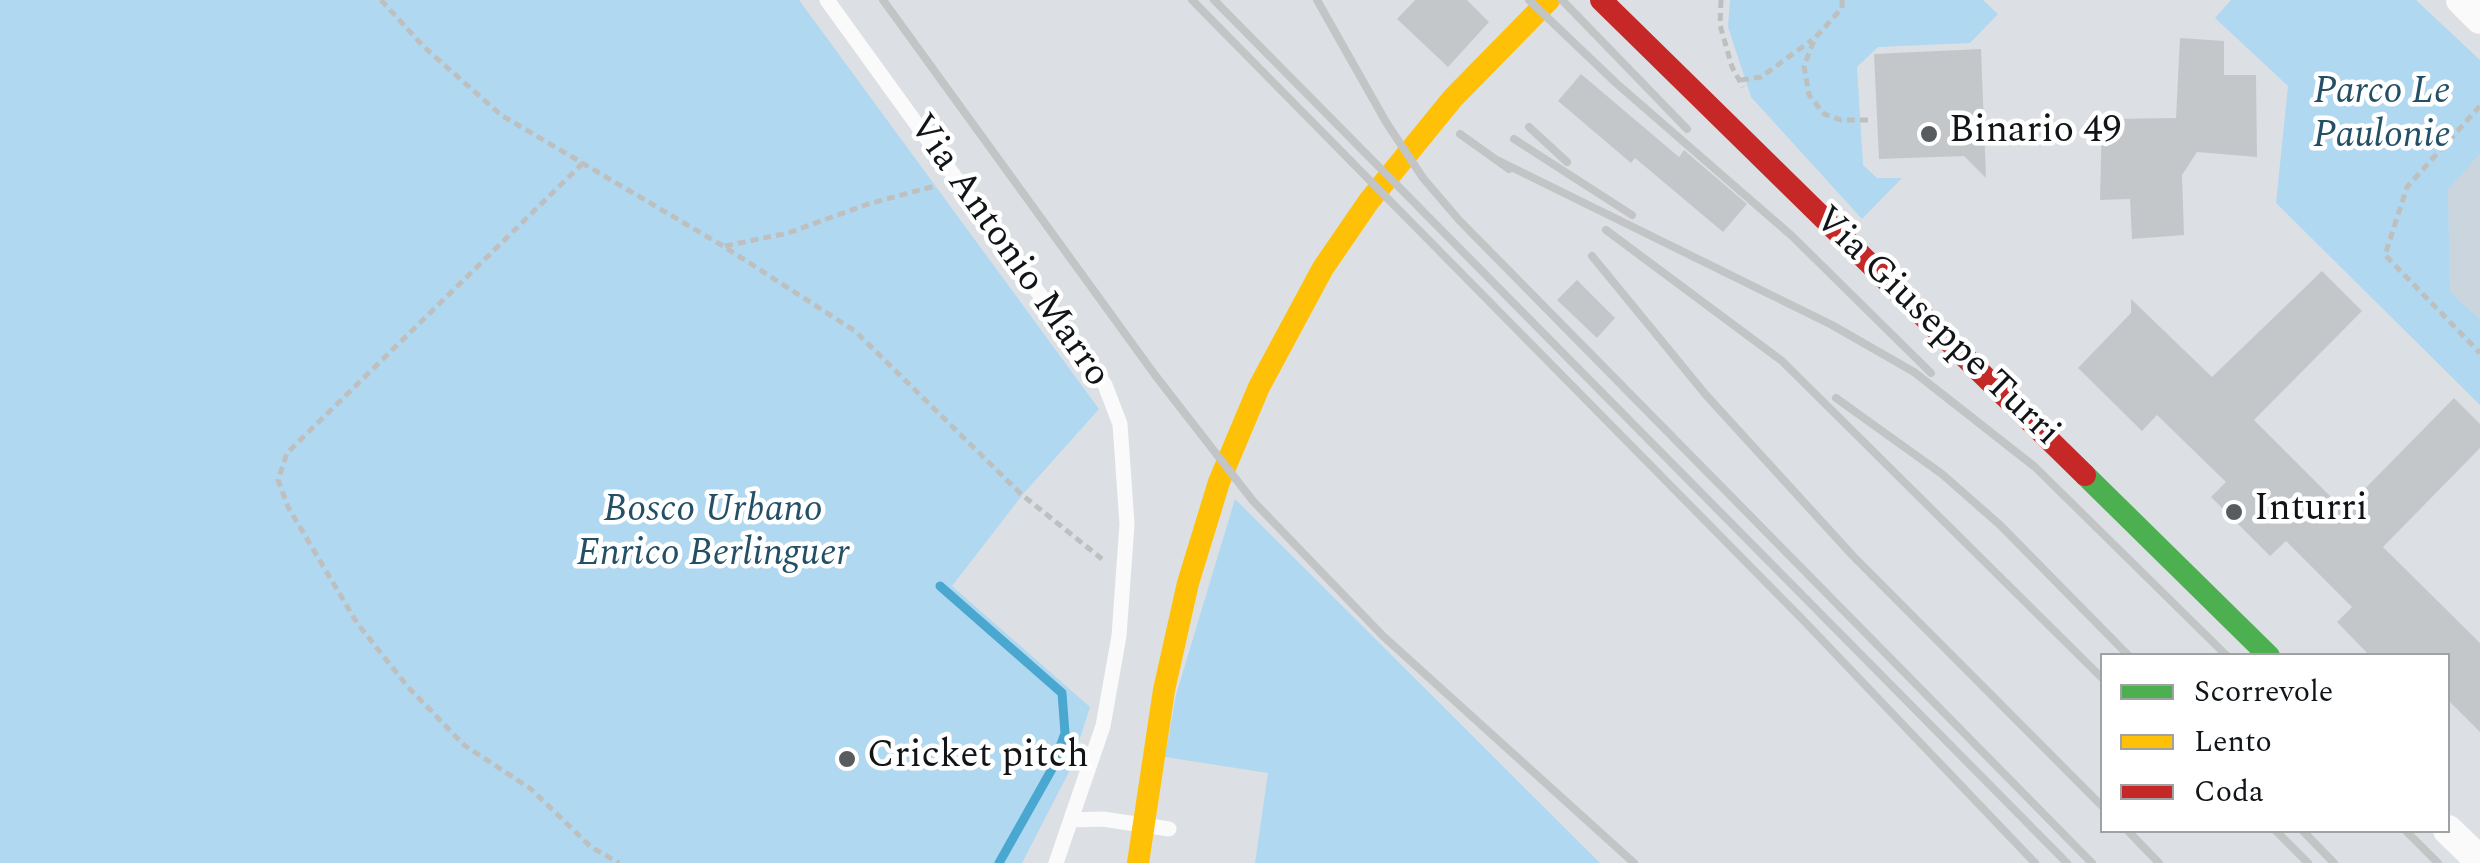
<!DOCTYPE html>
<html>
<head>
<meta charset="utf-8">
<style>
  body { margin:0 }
  #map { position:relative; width:2480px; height:863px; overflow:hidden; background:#dce0e4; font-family:Spectral,serif }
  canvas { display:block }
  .legend { position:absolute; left:2100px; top:653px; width:350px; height:180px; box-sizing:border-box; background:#fff; border:2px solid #a0a1a2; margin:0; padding:12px 18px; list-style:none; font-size:30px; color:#121517 }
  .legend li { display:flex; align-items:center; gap:20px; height:50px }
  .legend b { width:50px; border:2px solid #a0a1a2 }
</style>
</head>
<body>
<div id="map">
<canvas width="2480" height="863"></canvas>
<ul class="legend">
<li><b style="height:12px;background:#4caf50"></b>Scorrevole</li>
<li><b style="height:12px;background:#ffc107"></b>Lento</li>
<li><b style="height:12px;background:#c62828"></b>Coda</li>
</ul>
</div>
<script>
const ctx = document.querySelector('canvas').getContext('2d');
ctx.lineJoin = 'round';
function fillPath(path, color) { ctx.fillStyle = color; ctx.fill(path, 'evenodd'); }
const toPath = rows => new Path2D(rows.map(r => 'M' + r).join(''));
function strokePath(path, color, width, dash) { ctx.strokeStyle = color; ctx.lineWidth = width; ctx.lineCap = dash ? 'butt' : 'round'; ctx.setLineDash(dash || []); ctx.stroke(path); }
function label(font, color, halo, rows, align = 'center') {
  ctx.font = font + ' Spectral,serif'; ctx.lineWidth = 9; ctx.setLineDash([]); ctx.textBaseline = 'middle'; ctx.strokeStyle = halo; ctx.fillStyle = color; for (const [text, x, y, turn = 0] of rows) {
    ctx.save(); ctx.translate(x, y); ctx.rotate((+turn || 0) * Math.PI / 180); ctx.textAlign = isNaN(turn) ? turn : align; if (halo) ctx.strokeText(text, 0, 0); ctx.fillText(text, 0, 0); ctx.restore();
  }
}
const built = toPath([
  [2480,154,2480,319,2450,292,2448,188]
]);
const green = toPath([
  [0,0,799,0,1099,409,1024,493,952,586,1090,707,1069,772,1022,863,0,863],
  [1730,0,1983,0,1998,14,1970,43,1878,47,1857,67,1863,165,1877,178,1902,178,1862,219,1751,97,1728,27],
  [2231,0,2416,0,2480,60,2480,154,2448,189,2450,292,2480,319,2480,405,2276,203,2288,86,2215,18],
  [1235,499,1600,863,1255,863,1268,773,1165,757,1176,695]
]);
const stream = toPath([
  [940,586,1062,693,1065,733,1052,769,999,863]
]);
const building = toPath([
  [1415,0,1467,0,1489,22,1448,67,1397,19],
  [2180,38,2224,41,2224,75,2256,75,2257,157,2197,152,2182,175,2184,235,2132,239,2130,199,2100,200,2102,119,2176,118],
  [1981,49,1986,178,1964,156,1879,159,1874,54],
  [1581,74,1679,157,1684,150,1747,204,1723,232,1635,158,1631,163,1558,101],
  [2322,271,2362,311,2254,420,2344,510,2454,398,2480,424,2480,448,2383,547,2480,643,2480,732,2448,700,2448,656,2370,656,2337,622,2352,607,2286,541,2270,556,2211,497,2226,482,2157,415,2142,431,2078,368,2131,313,2131,299,2212,377],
  [1577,280,1615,318,1597,338,1557,300]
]);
const path = toPath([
  [381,0,424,47,501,115,723,246,855,331,1021,494,1102,559],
  [1721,0,1720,25,1732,67,1743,87],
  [1842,0,1842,8,1815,38,1804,66,1809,95,1824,114,1841,120,1870,120],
  [1741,80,1761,77,1812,40],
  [2480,106,2407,187,2385,255,2480,353],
  [583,163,287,453,278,480,288,507,357,623,408,687,464,745,531,789,591,847,619,863],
  [725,246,788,233,868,204,935,186]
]);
const lane = toPath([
  [827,0,1105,385,1120,424,1127,524,1119,636,1103,726,1056,863],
  [1071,820,1103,819,1169,829]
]);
const street = toPath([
  [2461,0,2480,19],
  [2448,830,2480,861]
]);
const fast = toPath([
  [2085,475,2269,656]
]);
const slow = toPath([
  [1138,863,1164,690,1188,583,1219,482,1259,387,1323,268,1369,201,1453,98,1549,0]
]);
const jam = toPath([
  [1601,0,2085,475]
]);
const rail = toPath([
  [883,0,1155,375,1253,501,1383,636,1634,863],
  [1192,0,1805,622,2035,863],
  [1214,0,2067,863],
  [1317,0,1386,122,1423,178,1459,220,2092,863],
  [1529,0,1616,83,1792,236,1931,373],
  [1562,0,1687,129],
  [1529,127,1567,162],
  [1460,134,1509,169],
  [1514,139,1632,215],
  [1497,160,1832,325,1914,372,2035,467,2227,656],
  [1606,230,1782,361,2102,678],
  [1592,256,1706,395,1853,556,2102,806],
  [1836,398,1942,474,2000,525,2129,656],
  [2127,830,2159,863],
  [2275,830,2308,863],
  [2302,830,2334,863],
  [2405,830,2438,863]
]);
const markers = [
  [1929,134,10,"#595c5f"],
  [2234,512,10,"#595c5f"],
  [847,759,10,"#595c5f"]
];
const parkNames = [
  ["Parco Le",2382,95],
  ["Paulonie",2382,139],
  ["Bosco Urbano",713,513],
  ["Enrico Berlinguer",713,557]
];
const poiNames = [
  ["Binario 49",1949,134],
  ["Inturri",2254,512],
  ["Cricket pitch",867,759]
];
const streetNames = [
  ["Via Antonio Marro",1007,252,55],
  ["Via Giuseppe Turri",1935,328,44]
];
fillPath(built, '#cad5dd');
fillPath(green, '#b0d8f0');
strokePath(stream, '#4aa8d0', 9);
fillPath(building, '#c4c7ca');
strokePath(path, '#bec0c0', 5, [8, 5]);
strokePath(lane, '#fafafb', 15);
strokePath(street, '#fafafb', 30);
strokePath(fast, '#4caf50', 22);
strokePath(slow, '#ffc107', 22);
strokePath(jam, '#c62828', 22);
strokePath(rail, '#c2c4c5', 8);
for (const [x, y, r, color] of markers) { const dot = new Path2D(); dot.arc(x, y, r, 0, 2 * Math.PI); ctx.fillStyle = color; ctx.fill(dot); strokePath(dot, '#fff', 4); }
label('italic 38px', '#234f67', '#fff', parkNames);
label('38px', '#121517', '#fff', poiNames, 'left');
label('38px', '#121517', '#fff', streetNames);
</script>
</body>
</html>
